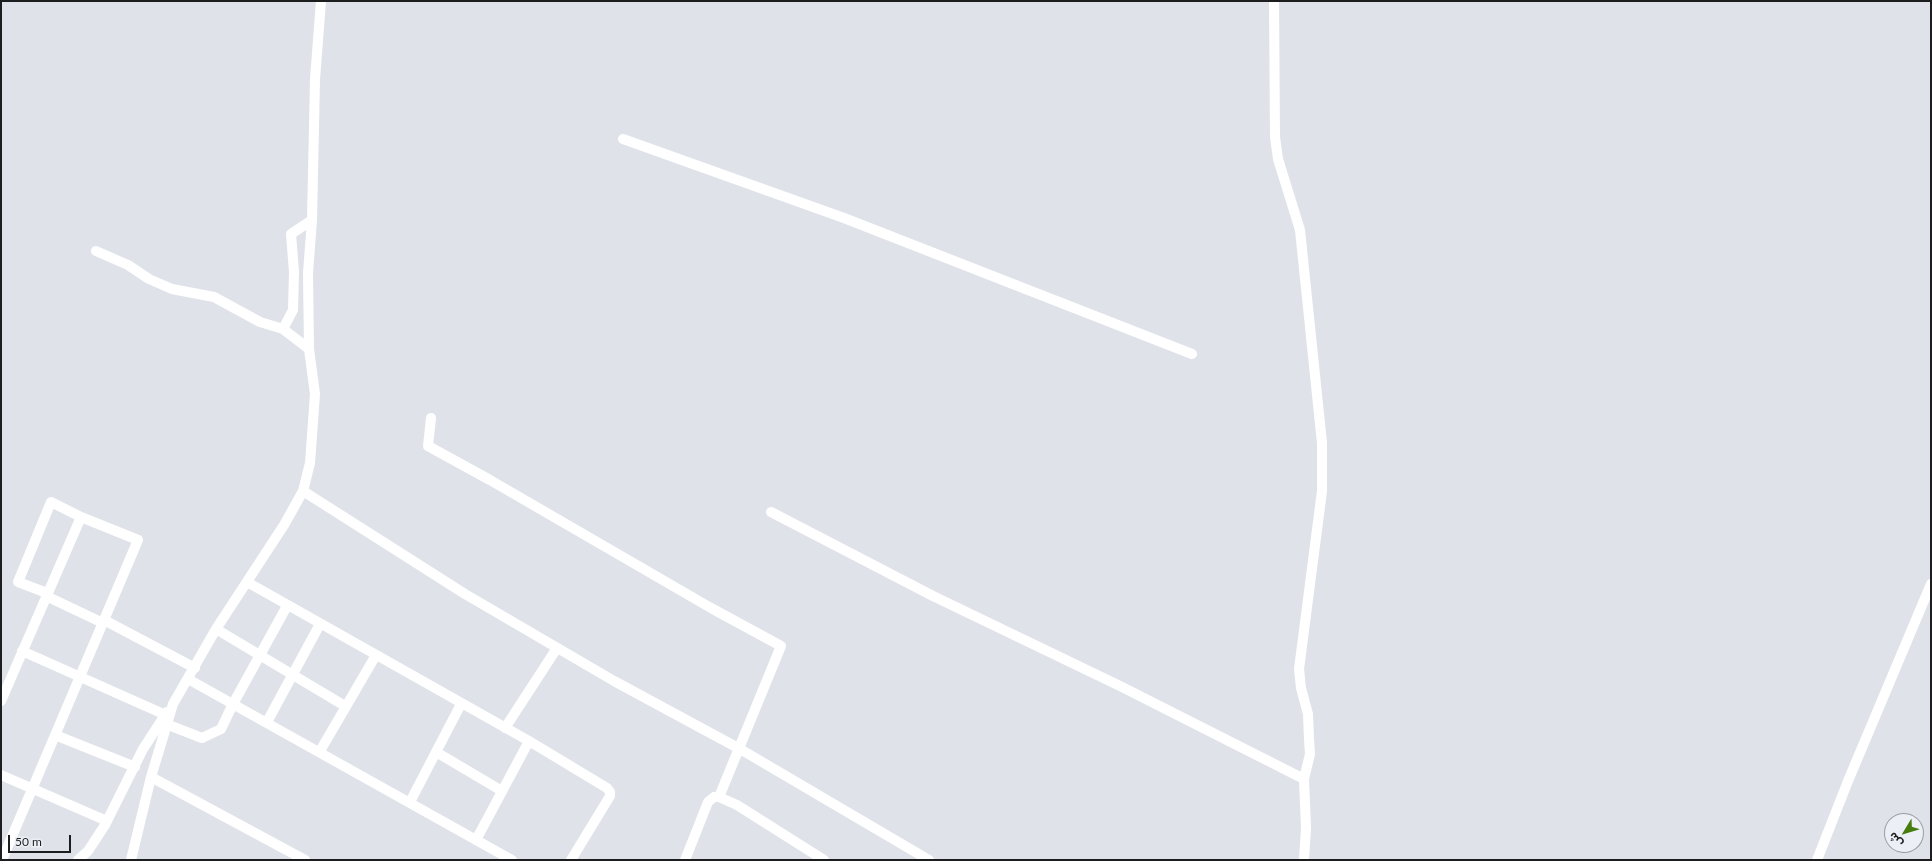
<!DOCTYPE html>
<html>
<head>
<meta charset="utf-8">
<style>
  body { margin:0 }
  #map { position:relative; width:1932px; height:861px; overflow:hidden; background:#dfe3e9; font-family:Lato,"Noto Sans Arabic",sans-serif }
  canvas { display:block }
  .frame { position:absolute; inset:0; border:2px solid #1c1d1f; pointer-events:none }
  .north { position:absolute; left:1884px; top:813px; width:40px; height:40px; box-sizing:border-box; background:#ecf0f6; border:1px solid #999ca0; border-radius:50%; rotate:232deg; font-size:11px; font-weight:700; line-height:16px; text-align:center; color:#1c1d1f }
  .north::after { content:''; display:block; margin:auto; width:14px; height:18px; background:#477c0e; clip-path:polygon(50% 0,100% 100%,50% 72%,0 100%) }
  .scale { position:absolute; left:8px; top:835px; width:63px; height:18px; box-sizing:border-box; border:2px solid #1c1d1f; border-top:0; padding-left:5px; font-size:12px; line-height:14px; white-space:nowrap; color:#1c1d1f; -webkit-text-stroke:3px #ecf0f6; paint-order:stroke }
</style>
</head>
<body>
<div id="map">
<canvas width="1932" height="861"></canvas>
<div class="frame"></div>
<div class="north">ش</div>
<div class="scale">50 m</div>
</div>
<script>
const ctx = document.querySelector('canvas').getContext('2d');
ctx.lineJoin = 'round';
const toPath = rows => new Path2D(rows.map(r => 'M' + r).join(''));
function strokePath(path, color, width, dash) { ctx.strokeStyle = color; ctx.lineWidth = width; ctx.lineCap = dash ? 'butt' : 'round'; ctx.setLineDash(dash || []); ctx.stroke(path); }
const minor = toPath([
  [1274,1,1275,137,1278,159,1300,230,1322,443,1322,491,1299,669,1301,688,1308,714,1309,739,1310,754,1304,779,1306,828,1304,860],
  [623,139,844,218,1192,354],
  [96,251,128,265,149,279,172,289,214,297,260,322,283,329,293,310,294,272,291,234,312,220],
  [283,329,309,349],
  [431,418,428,446,490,480,711,608,781,646,719,797],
  [303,491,465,594,614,681,740,749,929,860],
  [771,512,933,596,1120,686,1304,779],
  [247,582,529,741,607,788,610,792,610,796,571,860],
  [47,593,18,582,51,502,81,517],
  [46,596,103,623],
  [104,620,195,668],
  [216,629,345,706],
  [22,651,168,716],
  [188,679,512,860],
  [1,701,81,517,138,540,2,860],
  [267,722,320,624],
  [166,724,202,738,221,729,233,704,287,606],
  [505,728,557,648],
  [55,735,135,767],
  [320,751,376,655],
  [436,752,502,791],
  [1,775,107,821],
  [151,777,305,860],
  [410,802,461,704],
  [476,840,529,741],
  [78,860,88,851,105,825,143,749,167,712],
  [131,860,151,777,173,704,216,629,284,525,303,491,310,463,315,394,309,349,308,273,312,220,315,79,321,1],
  [685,860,708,802,714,797,719,797,737,805,824,860],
  [1817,860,1848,781,1931,584]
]);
strokePath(minor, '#fff', 10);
</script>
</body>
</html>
